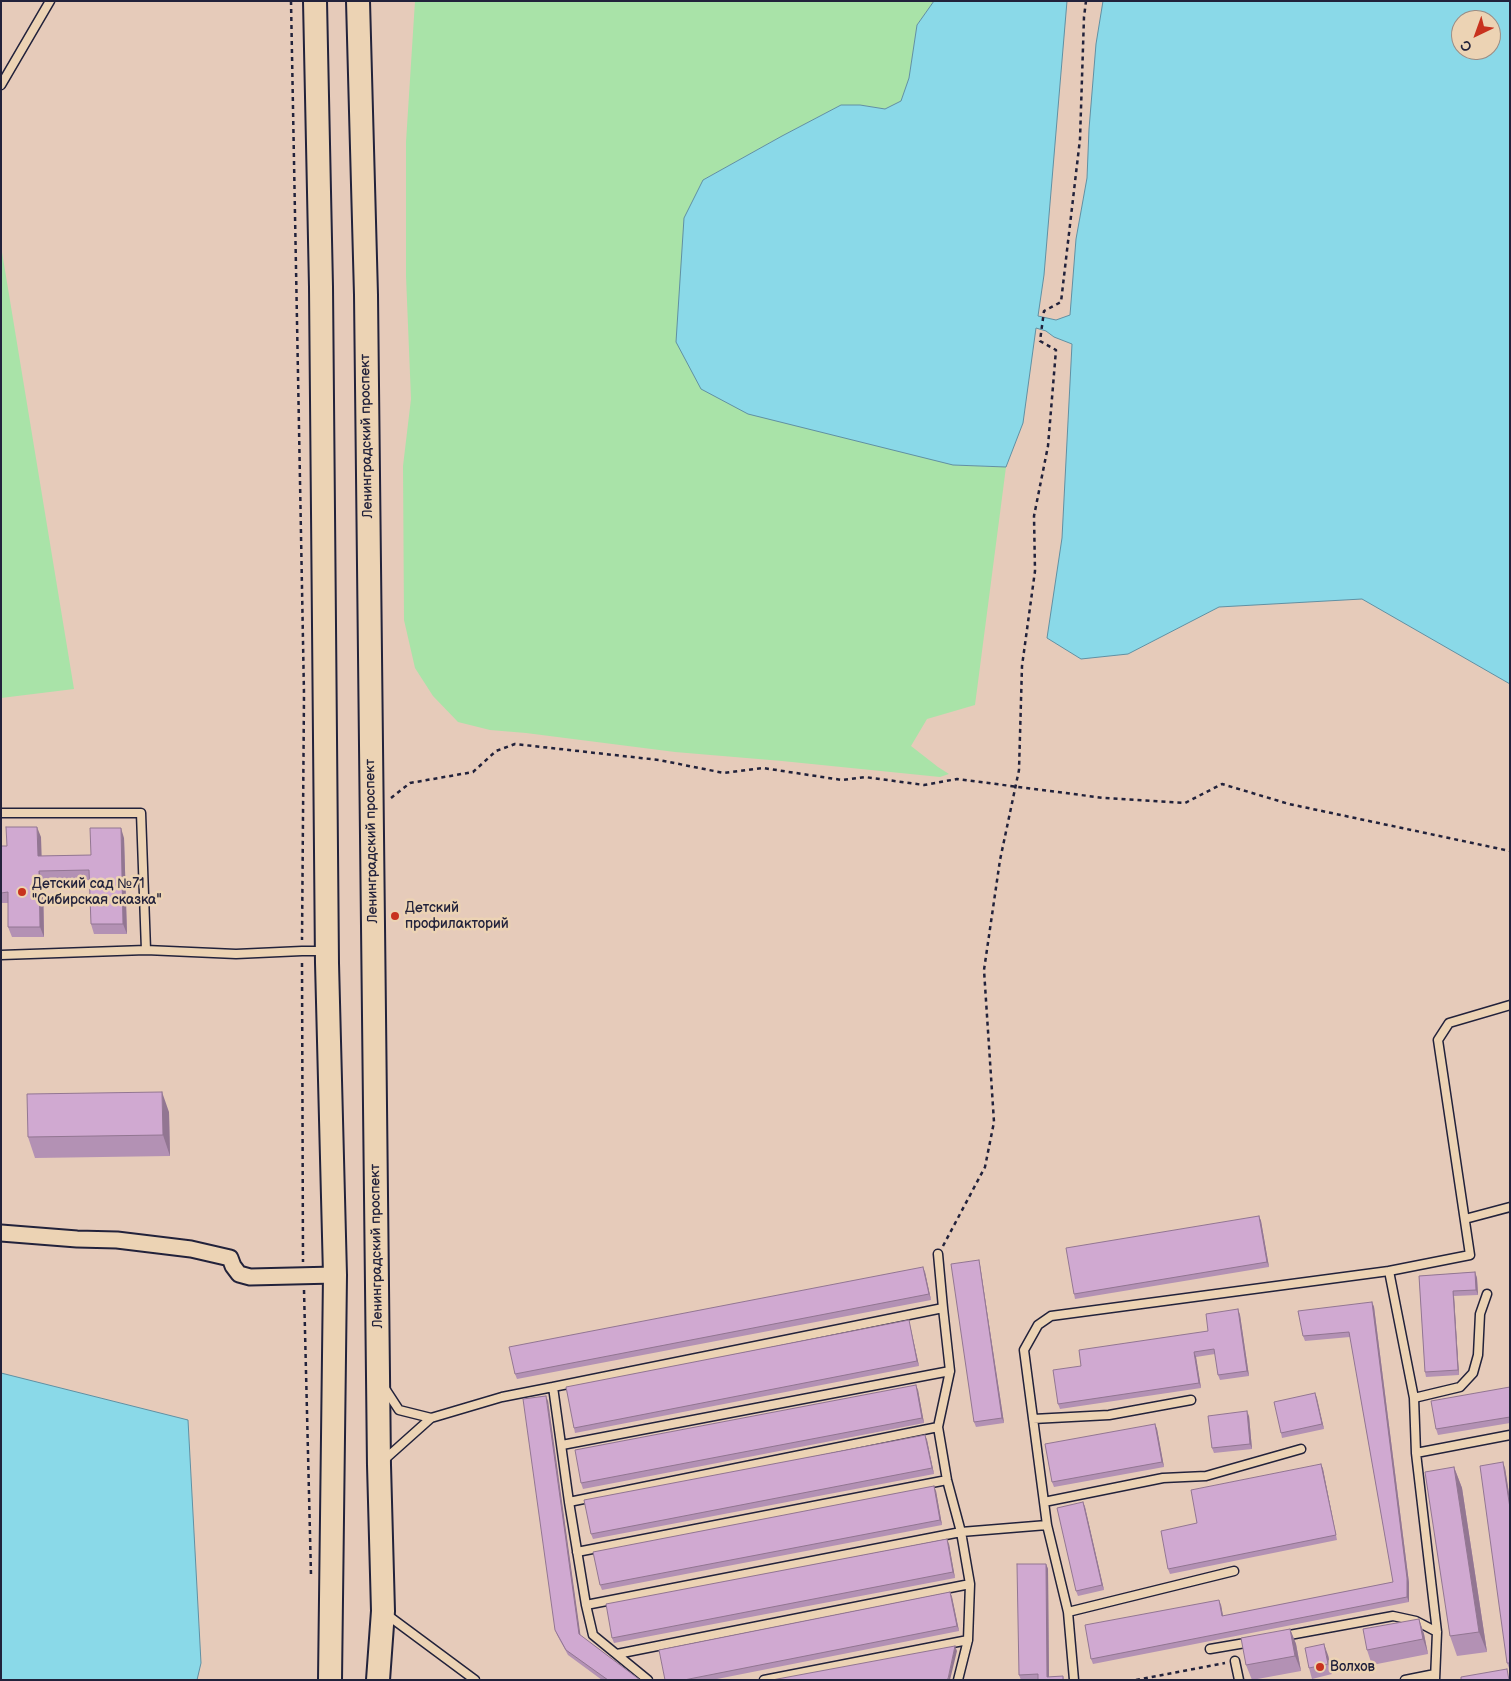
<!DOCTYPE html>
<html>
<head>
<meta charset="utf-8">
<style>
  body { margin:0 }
  #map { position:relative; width:1511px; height:1681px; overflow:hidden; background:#e6cbba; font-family:"Balsamiq Sans",sans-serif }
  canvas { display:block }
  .frame { position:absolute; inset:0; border:2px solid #22223b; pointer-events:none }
  .north { position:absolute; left:1451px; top:10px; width:50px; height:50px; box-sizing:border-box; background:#ecd3b4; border:1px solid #9b8c84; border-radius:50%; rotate:222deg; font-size:14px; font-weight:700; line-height:20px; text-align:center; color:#22223b }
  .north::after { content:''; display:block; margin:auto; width:18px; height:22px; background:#c8321e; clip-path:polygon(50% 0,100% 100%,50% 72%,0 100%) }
</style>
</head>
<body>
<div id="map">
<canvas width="1511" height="1681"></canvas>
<div class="frame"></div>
<div class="north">С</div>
</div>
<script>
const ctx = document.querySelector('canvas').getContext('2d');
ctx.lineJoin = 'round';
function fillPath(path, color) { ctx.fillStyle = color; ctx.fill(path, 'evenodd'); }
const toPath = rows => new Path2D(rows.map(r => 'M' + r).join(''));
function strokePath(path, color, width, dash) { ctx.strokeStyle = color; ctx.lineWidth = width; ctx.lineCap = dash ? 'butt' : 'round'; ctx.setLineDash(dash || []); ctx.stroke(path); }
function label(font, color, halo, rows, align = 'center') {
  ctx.font = font + ' "Balsamiq Sans",sans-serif'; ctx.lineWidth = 5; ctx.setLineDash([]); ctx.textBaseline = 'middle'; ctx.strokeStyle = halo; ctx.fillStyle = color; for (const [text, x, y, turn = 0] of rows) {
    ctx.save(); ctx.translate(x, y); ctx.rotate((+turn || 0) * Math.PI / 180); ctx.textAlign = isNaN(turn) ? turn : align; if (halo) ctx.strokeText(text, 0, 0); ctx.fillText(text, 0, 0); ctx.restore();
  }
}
const green = toPath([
  [415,1,934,1,917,25,909,78,901,101,885,109,860,105,841,105,782,136,703,180,953,465,1006,467,975,705,927,719,911,746,938,767,949,774,940,777,782,761,675,752,526,733,490,730,458,722,433,696,415,668,404,620,403,466,411,399,406,276,406,142],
  [1,246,74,689,1,698]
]);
const water = toPath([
  [934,1,1067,1,1044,275,1038,316,1056,320,1070,315,1076,239,1087,178,1089,129,1096,44,1103,1,1510,1,1510,684,1362,599,1219,607,1128,654,1081,659,1047,638,1062,538,1072,344,1054,337,1046,331,1036,328,1023,423,1006,467,953,465,748,414,701,389,676,342,684,218,703,180,782,136,841,105,860,105,885,109,901,101,909,78,917,25,934,1],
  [1461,20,1491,20,1491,50,1461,50,1461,20],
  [1,1373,188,1420,201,1663,197,1680,1,1680,1,1373]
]);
const path = toPath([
  [291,1,304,694,302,940],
  [391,798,410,783,473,772,496,751,515,744,659,760,724,773,763,768,842,780,865,777,924,785,957,779,1104,798,1185,803,1222,784,1289,804,1510,851],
  [302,963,303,1262],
  [943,1246,985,1167,994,1122,984,970,1000,860,1019,770,1022,666,1035,571,1034,516,1048,446,1056,350,1040,341,1044,311,1061,302,1080,139,1084,17,1086,1],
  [304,1290,311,1575],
  [1136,1680,1225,1663]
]);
const service = toPath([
  [1,85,50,1],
  [1,813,141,813,146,950],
  [1,955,146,950,236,954,302,951,325,951],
  [1465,1219,1510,1207],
  [938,1254,943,1308],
  [384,1387,399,1410,431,1418],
  [553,1387,943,1308,950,1371,938,1427,947,1480,961,1532,970,1584,968,1640,958,1680],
  [1414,1398,1460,1387,1473,1373,1478,1355,1480,1314,1487,1294],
  [1033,1419,1109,1415,1191,1400],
  [562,1445,950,1371],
  [1416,1453,1510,1435],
  [384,1460,431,1418,502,1397,553,1387,569,1502,586,1605,593,1635,648,1680],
  [569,1502,938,1427],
  [1044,1502,1163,1478,1206,1476,1301,1449],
  [577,1552,947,1480],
  [586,1605,961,1532,1047,1525],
  [1068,1612,1234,1571],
  [386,1614,475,1680],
  [1284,1636,1393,1616,1416,1621,1437,1632],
  [1210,1649,1251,1642],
  [617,1654,970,1584],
  [1235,1661,1239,1680],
  [764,1680,968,1640],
  [1074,1680,1068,1612,1047,1525,1024,1350,1038,1325,1051,1316,1389,1271],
  [1405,1680,1435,1674],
  [1435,1680,1437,1632,1416,1453,1414,1398,1389,1271,1470,1255,1438,1040,1449,1023,1510,1005]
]);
const minor = toPath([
  [1,1233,77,1239,117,1240,191,1249,230,1258,233,1266,239,1274,250,1277,335,1275]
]);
const secondary = toPath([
  [315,1,321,287,327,963,335,1275,330,1680],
  [358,1,366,295,379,1465,383,1611,378,1680]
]);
const wall = toPath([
  [41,837,41,856,91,855,124,838,127,934,94,934,91,924,90,880,43,881,44,937,12,937,8,927,8,903,1,903,1,846,7,846],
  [169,1112,170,1156,35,1158,28,1137],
  [1259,1216,1261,1221,1269,1267,1075,1299,1074,1294],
  [980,1265,1004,1423,976,1427,974,1422],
  [925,1272,931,1300,517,1379,515,1374],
  [1475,1272,1477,1278,1478,1295,1454,1296,1459,1375,1426,1377,1425,1372,1419,1276],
  [1372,1302,1374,1307,1409,1583,1409,1602,1093,1664,1091,1659,1221,1605,1223,1616,1393,1582,1350,1337,1305,1341,1303,1336],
  [1238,1309,1240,1315,1249,1376,1220,1380,1218,1375,1215,1354,1196,1357,1201,1388,1060,1409,1058,1404,1081,1366,1208,1331],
  [910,1325,919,1366,575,1433,574,1428],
  [1510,1387,1510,1423,1438,1435,1436,1429],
  [918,1390,924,1423,583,1489,581,1483],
  [1315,1393,1324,1429,1282,1438,1281,1433],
  [548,1401,580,1635,640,1680,602,1680,568,1655,557,1635,555,1630],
  [1249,1416,1252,1449,1214,1453,1212,1448],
  [1155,1424,1157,1429,1164,1467,1054,1487,1052,1482],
  [925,1435,927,1440,934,1474,593,1539,591,1534],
  [1321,1464,1323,1469,1337,1540,1170,1574,1168,1569,1197,1523],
  [1454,1467,1462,1488,1487,1652,1457,1656,1450,1636],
  [1505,1468,1510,1500,1510,1668,1509,1668,1507,1663],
  [936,1491,942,1525,602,1590,600,1585],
  [1083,1502,1085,1507,1104,1590,1078,1596,1076,1591],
  [949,1544,955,1578,614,1643,612,1638],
  [1046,1564,1048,1569,1049,1677,1063,1676,1064,1680,1021,1680,1019,1675],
  [950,1592,952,1597,959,1631,712,1680,665,1680],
  [1419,1619,1424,1634,1428,1654,1372,1665,1367,1650],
  [1290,1629,1296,1644,1301,1671,1252,1680,1246,1665],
  [1328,1655,1332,1674,1312,1679,1309,1668]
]);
const shadedWall = toPath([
  [37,827,41,837,42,866,38,856],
  [121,828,124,838,127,934,123,924],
  [39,871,43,881,44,937,40,927],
  [162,1092,169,1112,170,1156,163,1135],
  [1259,1216,1261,1221,1269,1267,1267,1262],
  [979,1260,980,1265,1004,1423,1002,1418],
  [923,1267,925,1272,931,1300,929,1294],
  [1475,1272,1477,1278,1478,1295,1476,1290],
  [1453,1291,1454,1296,1459,1375,1458,1370],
  [1372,1302,1374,1307,1409,1583,1409,1602,1407,1597],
  [1238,1309,1240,1315,1249,1376,1247,1371],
  [909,1320,910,1325,919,1366,917,1361],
  [1194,1352,1196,1357,1201,1388,1199,1383],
  [916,1385,918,1390,924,1423,922,1418],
  [1315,1393,1317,1398,1324,1429,1322,1424],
  [546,1396,548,1401,581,1639,579,1634],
  [1247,1411,1249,1416,1252,1449,1250,1444],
  [1155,1424,1157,1429,1164,1467,1162,1462],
  [925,1435,927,1440,934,1474,932,1468],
  [1503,1462,1505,1468,1510,1500,1510,1508],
  [1321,1464,1323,1469,1337,1540,1336,1535],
  [1454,1467,1462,1488,1487,1652,1479,1632],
  [934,1486,936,1491,942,1525,940,1520],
  [1083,1502,1085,1507,1104,1590,1102,1585],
  [947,1539,949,1544,955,1578,953,1572],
  [1046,1564,1048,1569,1049,1680,1047,1677],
  [950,1592,952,1597,959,1631,957,1626],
  [1219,1600,1221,1605,1224,1621,1222,1616],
  [1419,1619,1424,1634,1428,1654,1423,1639],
  [1290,1629,1296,1644,1301,1671,1295,1656],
  [1324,1644,1328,1655,1332,1674,1328,1664],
  [955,1646,957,1651,950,1680,948,1680]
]);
const building = toPath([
  [6,827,37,827,38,856,91,855,90,828,121,828,123,924,91,924,89,870,39,871,40,927,8,927,8,892,1,893,1,846,7,846,6,827],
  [162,1092,163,1135,28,1137,27,1094,162,1092],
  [1259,1216,1267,1262,1074,1294,1066,1248,1259,1216],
  [979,1260,1002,1418,974,1422,951,1264,979,1260],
  [923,1267,929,1294,515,1374,509,1347,923,1267],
  [1475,1272,1476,1290,1453,1291,1458,1370,1425,1372,1419,1276,1475,1272],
  [1372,1302,1407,1578,1407,1597,1091,1659,1085,1625,1219,1600,1222,1616,1393,1582,1349,1332,1303,1336,1298,1311,1372,1302],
  [1238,1309,1247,1371,1218,1375,1214,1349,1194,1352,1199,1383,1058,1404,1053,1370,1081,1366,1079,1350,1208,1331,1206,1314,1238,1309],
  [909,1320,917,1361,574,1428,566,1387,909,1320],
  [916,1385,922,1418,581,1483,575,1450,916,1385],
  [1510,1387,1510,1417,1436,1429,1431,1401,1510,1387],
  [1315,1393,1322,1424,1281,1433,1274,1402,1315,1393],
  [546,1396,579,1634,640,1680,608,1680,566,1650,555,1630,523,1399,546,1396],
  [1247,1411,1250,1444,1212,1448,1208,1416,1247,1411],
  [1155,1424,1162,1462,1052,1482,1045,1444,1155,1424],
  [925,1435,932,1468,591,1534,584,1500,925,1435],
  [1503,1462,1510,1508,1510,1663,1507,1663,1480,1466,1503,1462],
  [1321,1464,1336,1535,1168,1569,1161,1531,1197,1523,1191,1490,1321,1464],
  [1454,1467,1479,1632,1450,1636,1425,1472,1454,1467],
  [934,1486,940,1520,600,1585,593,1552,934,1486],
  [1083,1502,1102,1585,1076,1591,1057,1508,1083,1502],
  [947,1539,953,1572,612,1638,606,1604,947,1539],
  [1017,1564,1046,1564,1047,1677,1063,1676,1063,1680,1038,1680,1038,1674,1019,1675,1017,1564],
  [950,1592,957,1626,684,1680,665,1680,659,1650,950,1592],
  [1419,1619,1423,1639,1367,1650,1363,1629,1419,1619],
  [1290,1629,1295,1656,1246,1665,1241,1638,1290,1629],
  [1324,1644,1328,1664,1309,1668,1305,1648,1324,1644],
  [955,1646,948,1679,945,1680,772,1680,955,1646],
  [1507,1669,1509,1680,1461,1680,1461,1677,1507,1669]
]);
const markers = [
  [22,892,5,"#c8321e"],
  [395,916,5,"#c8321e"],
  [1320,1667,5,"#c8321e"]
];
const streetNames = [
  ["Ленинградский проспект",367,436,-91],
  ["Ленинградский проспект",372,841,-91],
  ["Ленинградский проспект",377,1246,-91]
];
const poiNames = [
  ["Детский сад №71",32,884],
  ["\"Сибирская сказка\"",32,900],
  ["Детский",405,908],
  ["профилакторий",405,924],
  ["Волхов",1330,1667]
];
fillPath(green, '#a9e3a8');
fillPath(water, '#8ad9e8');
strokePath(water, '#6090a3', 1);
strokePath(service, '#22223b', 11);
strokePath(minor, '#22223b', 19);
strokePath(secondary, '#22223b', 26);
strokePath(path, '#22223b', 2.5, [4, 4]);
strokePath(service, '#ecd3b4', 8);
strokePath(minor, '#ecd3b4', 15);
strokePath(secondary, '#ecd3b4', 22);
fillPath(wall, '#b391b4');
fillPath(shadedWall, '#927692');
fillPath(building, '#d0a9d1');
strokePath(building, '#927692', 1);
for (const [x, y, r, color] of markers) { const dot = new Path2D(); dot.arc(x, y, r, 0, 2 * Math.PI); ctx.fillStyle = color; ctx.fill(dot); strokePath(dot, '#ecd3b4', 2); }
label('14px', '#22223b', '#ecd3b4', streetNames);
label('14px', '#22223b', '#ecd3b4', poiNames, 'left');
</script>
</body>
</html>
